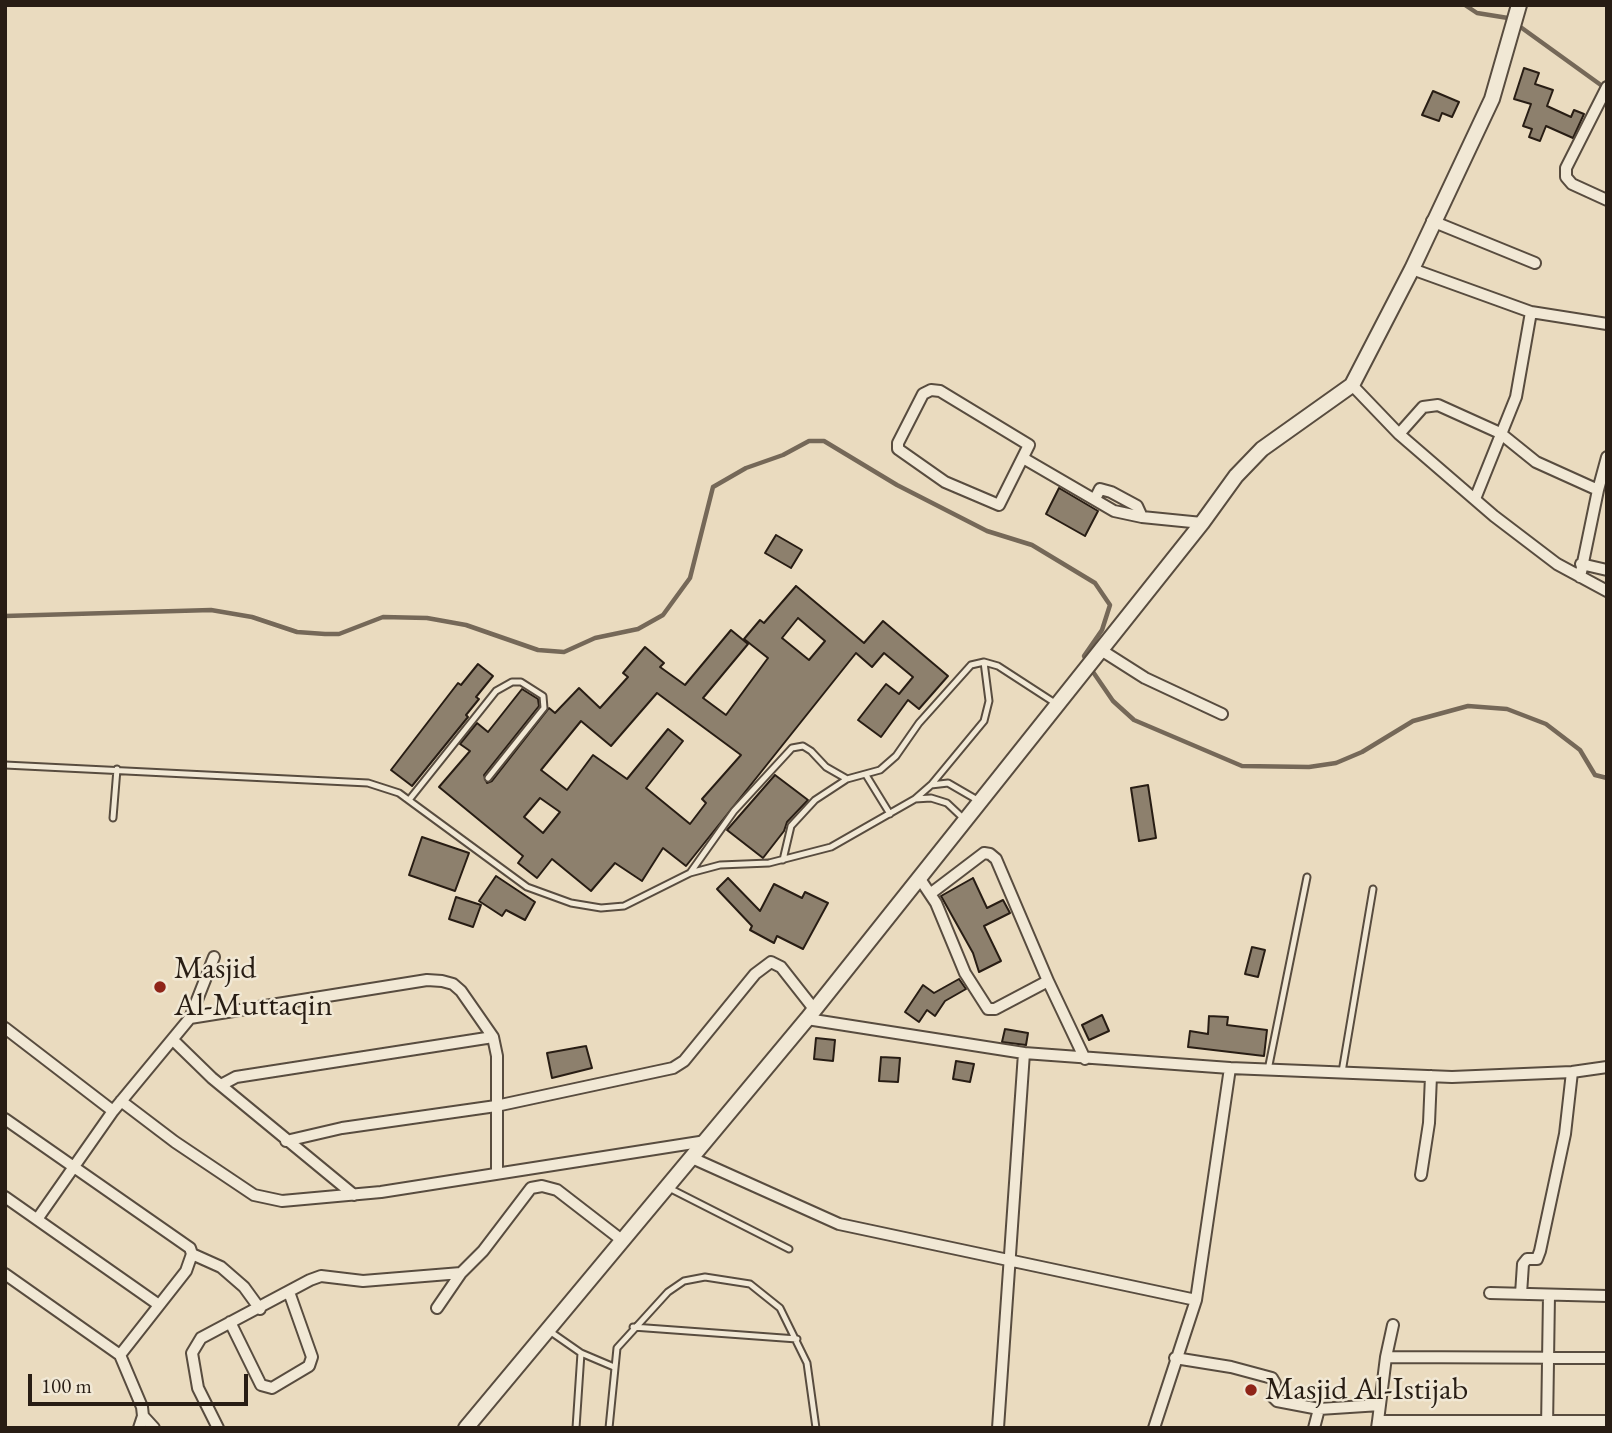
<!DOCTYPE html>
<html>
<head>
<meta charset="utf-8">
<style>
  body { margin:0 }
  #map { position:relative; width:1612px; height:1433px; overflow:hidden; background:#eadbbf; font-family:"EB Garamond",serif }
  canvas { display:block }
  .frame { position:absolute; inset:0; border:7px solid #281d14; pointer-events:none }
  .scale { position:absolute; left:28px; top:1374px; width:220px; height:32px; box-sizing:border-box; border:4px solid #281d14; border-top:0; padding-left:9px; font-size:21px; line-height:24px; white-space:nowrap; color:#281d14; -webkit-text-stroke:5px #f1e8d5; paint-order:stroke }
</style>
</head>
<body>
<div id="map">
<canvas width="1612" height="1433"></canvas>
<div class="frame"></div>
<div class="scale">100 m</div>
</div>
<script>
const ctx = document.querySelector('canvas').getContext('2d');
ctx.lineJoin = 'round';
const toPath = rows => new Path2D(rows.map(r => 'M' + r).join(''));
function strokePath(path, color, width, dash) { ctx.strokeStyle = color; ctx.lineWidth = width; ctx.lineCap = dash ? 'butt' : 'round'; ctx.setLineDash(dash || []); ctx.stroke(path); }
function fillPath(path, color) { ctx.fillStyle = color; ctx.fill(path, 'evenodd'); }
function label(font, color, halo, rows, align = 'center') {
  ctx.font = font + ' "EB Garamond",serif'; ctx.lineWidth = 5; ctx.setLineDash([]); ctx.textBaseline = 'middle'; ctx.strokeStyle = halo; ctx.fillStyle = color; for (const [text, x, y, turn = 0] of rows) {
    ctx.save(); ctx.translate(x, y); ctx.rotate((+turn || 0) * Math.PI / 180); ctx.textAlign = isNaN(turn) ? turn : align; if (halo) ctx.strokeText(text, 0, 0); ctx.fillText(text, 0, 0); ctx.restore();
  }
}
const stream = toPath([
  [1465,5,1477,13,1508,18,1605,88],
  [5,616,211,610,252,617,297,632,325,634,339,634,383,617,427,618,466,625,538,650,564,652,595,638,638,629,663,615,690,578,713,487,746,468,783,455,809,441,824,441,897,485,987,531,1032,545,1095,583,1110,605,1102,630,1084,656,1087,661],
  [1091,669,1113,701,1134,720,1242,766,1309,767,1336,763,1362,752,1413,721,1468,706,1507,709,1546,724,1580,750,1595,775,1607,778]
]);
const building = toPath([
  [1524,68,1539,73,1535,84,1553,90,1547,106,1571,117,1574,110,1584,114,1573,138,1546,126,1540,141,1529,137,1532,129,1523,126,1531,104,1514,99,1524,68],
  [1433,91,1459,102,1452,117,1442,113,1439,121,1422,115,1433,91],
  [1059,488,1098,511,1085,536,1046,514,1059,488],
  [776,535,802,550,791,568,765,553,776,535],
  [796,586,864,643,883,621,948,676,919,709,908,700,881,737,858,720,886,684,899,694,913,677,884,653,872,667,856,653,686,866,663,848,642,881,615,863,591,891,552,859,537,878,518,863,523,856,439,787,470,751,460,744,477,723,488,732,522,689,538,699,539,706,484,775,487,783,492,781,549,708,555,713,579,688,600,708,628,677,623,673,645,647,664,663,660,667,685,685,731,630,748,644,703,698,726,715,768,658,744,639,760,620,764,623,796,586],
  [798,618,825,641,809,660,782,638,798,618],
  [657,693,741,755,702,799,706,803,690,824,646,788,683,741,668,729,627,779,593,755,567,790,541,770,581,721,611,746,657,693],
  [540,798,560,812,543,833,524,817,540,798],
  [478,664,493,676,476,697,479,699,466,715,468,717,412,786,391,770,458,683,461,685,478,664],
  [775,775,808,800,787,822,784,831,763,858,727,830,775,775],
  [1148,785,1156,838,1139,841,1131,788,1148,785],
  [422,837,469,853,455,891,409,875,422,837],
  [496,876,535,902,525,920,506,910,502,916,479,901,496,876],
  [728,878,760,911,774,884,802,898,805,892,828,903,803,949,777,936,774,943,750,930,752,926,717,889,728,878],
  [973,878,987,908,1003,900,1010,913,984,926,1001,961,979,972,973,953,941,896,973,878],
  [456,897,481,905,473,927,449,919,456,897],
  [1252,947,1265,950,1258,977,1245,974,1252,947],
  [959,979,966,989,945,1001,935,1016,927,1010,919,1022,905,1012,923,985,934,993,959,979],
  [1102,1015,1109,1031,1089,1040,1082,1025,1102,1015],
  [1209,1016,1228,1017,1227,1025,1267,1030,1264,1056,1188,1047,1190,1031,1208,1034,1209,1016],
  [1005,1029,1028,1033,1026,1045,1002,1042,1005,1029],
  [816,1038,835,1040,833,1061,814,1059,816,1038],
  [586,1046,592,1068,552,1078,547,1053,586,1046],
  [881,1057,900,1058,898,1082,879,1081,881,1057],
  [956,1061,974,1064,970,1082,953,1079,956,1061]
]);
const service = toPath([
  [5,765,368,783,399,793,527,887,571,903,601,908,624,906,690,873,720,865,769,863,831,847,915,799,931,798,947,803,964,819],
  [866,775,890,814],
  [931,785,984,721,989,701,984,662],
  [915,799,931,785,948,783,979,801],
  [409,800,496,691,512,682,521,682,543,696,544,708,488,778],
  [113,818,117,769],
  [783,860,791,826,815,800,847,779,880,770,896,756,919,723,971,665,984,662,998,666,1055,703],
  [690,873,734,811,792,748,803,746,811,751,826,767,847,779],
  [1268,1070,1307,877],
  [1342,1072,1373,889],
  [669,1188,789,1249],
  [633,1327,797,1339],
  [548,1330,581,1353,614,1367],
  [576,1428,581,1353],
  [609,1428,617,1348,668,1292,684,1281,705,1277,750,1284,780,1308,807,1363,816,1428]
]);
const minor = toPath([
  [1607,87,1566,168,1566,177,1572,184,1607,200],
  [1432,221,1535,263],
  [1412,269,1531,312,1607,324],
  [1352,385,1399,434,1494,516,1557,564,1607,591],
  [931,390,940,391,1029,445,999,505,945,482,898,449,898,443,923,394,931,390],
  [1399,434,1423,407,1438,405,1500,433,1536,462,1598,490,1580,577],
  [1023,458,1114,511,1142,517,1202,523],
  [1598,490,1607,457],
  [1095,499,1100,489,1111,492,1137,506,1142,517],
  [1475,499,1516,397,1531,312],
  [1581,564,1607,570],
  [1101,650,1145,678,1222,714],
  [920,879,936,903,965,973,988,1009,995,1009,1048,981,1085,1059],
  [930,894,984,853,990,854,996,859,1048,981],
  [190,1018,214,957],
  [807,1019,1024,1053,998,1428],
  [5,1028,113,1111],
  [173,1040,212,1078,354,1195],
  [1024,1053,1230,1068,1196,1300],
  [1230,1068,1452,1077,1572,1072,1607,1067],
  [221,1085,236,1077,493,1037,497,1056,497,1174],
  [121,1101,175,1142,254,1195,282,1201,381,1192,706,1141],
  [5,1119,190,1248,192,1254,186,1271,120,1355],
  [286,1141,342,1128,496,1106,673,1068,684,1061,755,974,771,962,781,967,814,1009],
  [692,1158,839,1224,1196,1300,1154,1428],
  [1421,1175,1429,1123,1431,1076],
  [5,1197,159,1305],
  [38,1218,113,1111,190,1018,427,980,442,981,453,984,461,991,493,1037],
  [192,1254,221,1267,244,1287,260,1309],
  [5,1274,120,1355,142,1407,143,1416,139,1428],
  [1490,1293,1607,1296],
  [1521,1294,1523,1264,1527,1259,1537,1259,1540,1251,1565,1134,1572,1072],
  [437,1308,461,1273],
  [230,1322,261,1385,272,1388,309,1366,312,1357,289,1292],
  [1386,1357,1393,1325],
  [1175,1358,1231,1367,1272,1378,1275,1383,1273,1397,1277,1401,1319,1409,1380,1405],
  [143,1416,154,1428],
  [1378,1421,1386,1357,1607,1358],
  [218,1428,198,1388,192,1353,201,1338,310,1280,321,1276,363,1281,461,1273,483,1251,531,1188,542,1186,557,1190,623,1241],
  [1314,1428,1319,1409],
  [1377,1428,1378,1421,1607,1421],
  [1547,1428,1549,1295]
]);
const tertiary = toPath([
  [466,1428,807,1019,1202,523,1236,476,1262,449,1352,385,1412,269,1492,99,1519,5]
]);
const markers = [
  [160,987,7,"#8f2418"],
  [1251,1390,7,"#8f2418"]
];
const poiNames = [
  ["Masjid",174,969],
  ["Al-Muttaqin",174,1006],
  ["Masjid Al-Istijab",1265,1390]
];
strokePath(stream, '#756858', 4.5);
fillPath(building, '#8d806d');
strokePath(building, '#281d14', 2);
strokePath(service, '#584c3f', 9);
strokePath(minor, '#584c3f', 14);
strokePath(tertiary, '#584c3f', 18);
strokePath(service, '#f1e8d5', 5);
strokePath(minor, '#f1e8d5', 10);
strokePath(tertiary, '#f1e8d5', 14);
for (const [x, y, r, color] of markers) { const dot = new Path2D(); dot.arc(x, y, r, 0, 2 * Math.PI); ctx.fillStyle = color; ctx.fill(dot); strokePath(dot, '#f1e8d5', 2.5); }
label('32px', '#281d14', '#f1e8d5', poiNames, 'left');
</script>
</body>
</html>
